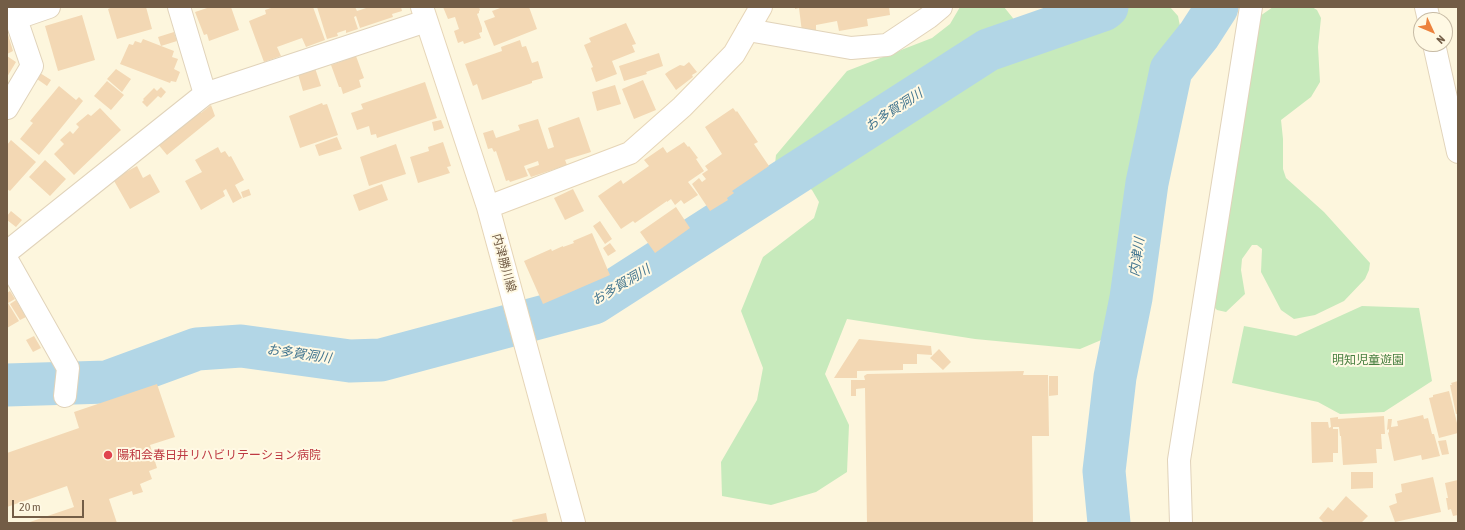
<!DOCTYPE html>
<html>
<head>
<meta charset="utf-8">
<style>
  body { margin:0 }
  #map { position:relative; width:1465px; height:530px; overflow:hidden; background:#fdf6dd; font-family:"Asap Condensed",sans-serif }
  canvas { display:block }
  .frame { position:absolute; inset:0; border:8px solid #735d46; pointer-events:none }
  .north { position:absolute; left:1413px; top:12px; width:40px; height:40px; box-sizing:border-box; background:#fff9e4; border:1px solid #c7bba5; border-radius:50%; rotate:134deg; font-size:11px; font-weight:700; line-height:16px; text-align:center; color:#735d46 }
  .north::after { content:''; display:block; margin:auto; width:14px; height:18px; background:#ec823d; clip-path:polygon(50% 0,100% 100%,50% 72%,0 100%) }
  .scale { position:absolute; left:12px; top:500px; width:72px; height:18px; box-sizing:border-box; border:2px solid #735d46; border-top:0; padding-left:5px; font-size:12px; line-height:14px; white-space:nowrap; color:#735d46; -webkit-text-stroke:3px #fff9e4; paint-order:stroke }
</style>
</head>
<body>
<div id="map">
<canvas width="1465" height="530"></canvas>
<div class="frame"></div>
<div class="north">N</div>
<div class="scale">20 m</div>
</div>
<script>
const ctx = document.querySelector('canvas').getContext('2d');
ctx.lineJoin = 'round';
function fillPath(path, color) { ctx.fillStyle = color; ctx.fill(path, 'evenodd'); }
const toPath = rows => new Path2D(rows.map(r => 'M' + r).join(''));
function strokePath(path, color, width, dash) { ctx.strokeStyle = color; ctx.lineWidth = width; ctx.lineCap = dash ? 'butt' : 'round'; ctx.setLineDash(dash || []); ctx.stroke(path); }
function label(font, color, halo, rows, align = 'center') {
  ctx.font = font + ' "Asap Condensed","Noto Sans JP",sans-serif'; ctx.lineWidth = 4; ctx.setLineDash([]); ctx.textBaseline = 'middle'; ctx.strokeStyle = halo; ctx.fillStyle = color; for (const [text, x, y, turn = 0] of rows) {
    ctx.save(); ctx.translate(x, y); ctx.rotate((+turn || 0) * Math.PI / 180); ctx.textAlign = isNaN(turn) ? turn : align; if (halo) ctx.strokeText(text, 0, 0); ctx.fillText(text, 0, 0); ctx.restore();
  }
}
const green = toPath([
  [960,7,1004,7,1037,48,1127,7,1170,7,1178,16,1182,36,1146,132,1119,304,1106,338,1080,349,975,339,847,319,825,374,849,425,847,472,816,492,771,505,722,496,721,462,757,400,763,368,741,311,763,257,814,218,819,202,812,190,798,179,774,173,776,155,847,71,932,38,950,24],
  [1273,7,1312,7,1317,10,1321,18,1318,47,1320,82,1311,97,1281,120,1283,139,1283,169,1286,178,1324,212,1370,263,1369,270,1365,279,1344,301,1315,315,1294,319,1281,310,1261,272,1262,249,1257,245,1252,245,1242,259,1241,270,1245,294,1226,312,1217,310,1209,302,1260,16],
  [1362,306,1419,308,1432,381,1384,412,1340,414,1318,402,1232,383,1244,326,1296,336]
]);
const river = toPath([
  [7,385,107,382,197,349,241,346,350,361,381,360,594,303,988,50,1103,10,1107,7],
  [1109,523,1104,471,1115,377,1131,298,1147,183,1171,70,1199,35,1217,7]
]);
const building = toPath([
  [113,7,146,7,152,29,117,39,108,9],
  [210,7,231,7,239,30,209,41,207,34,204,35,195,12],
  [274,7,313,7,325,40,306,47,302,38,277,47,281,56,264,62,249,21,266,14,265,10],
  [317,7,355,7,357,11,369,7,401,7,402,11,392,14,393,17,360,28,356,16,354,17,358,29,346,33,346,30,337,33,338,36,327,39],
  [443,7,479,7,480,10,479,11,479,13,477,14,482,28,482,32,479,33,481,38,464,44,463,41,458,43,454,31,459,29,455,17,448,19],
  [503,7,529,7,537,29,494,46,484,21,495,17,492,11],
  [795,7,889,7,890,15,867,19,868,26,839,31,837,21,816,25,816,30,802,32,799,8,795,9],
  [82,15,95,60,58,71,45,26],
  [626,23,636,44,632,45,635,52,612,61,617,74,596,82,591,68,593,67,584,45,591,42,589,38],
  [7,31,13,51,7,54],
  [174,32,177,41,161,46,158,37],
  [143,39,174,51,172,57,178,59,174,69,180,72,176,82,171,81,170,83,120,64,129,44,133,45,135,41,141,43],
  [520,40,522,47,526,46,532,63,538,61,543,78,532,81,532,83,482,100,477,84,473,86,465,64,502,51,501,47],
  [659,53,663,66,646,72,647,74,624,81,619,66],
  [7,56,16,62,7,77],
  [356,56,364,78,359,80,361,87,343,94,341,87,339,87,331,65],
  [689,62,697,72,692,75,693,77,676,90,665,74,669,71,680,65,684,66],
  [315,68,321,86,303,91,298,74],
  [116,69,131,79,122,92,107,79],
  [40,73,51,80,47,86,37,79],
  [643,80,656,110,634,119,622,89],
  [107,81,124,95,111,110,94,96],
  [425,82,437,118,377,138,376,134,371,135,369,126,357,130,351,113,363,109,361,104],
  [615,85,621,104,597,111,592,92],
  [59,86,76,100,79,97,83,101,39,155,20,139,33,123,30,121],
  [161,87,166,92,161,98,158,96,147,107,142,102,144,100,143,99,154,88,157,91],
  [322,103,323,105,327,104,338,135,300,148,289,116],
  [211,105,215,116,167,155,157,143,198,109,201,113],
  [100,108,121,130,74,175,54,154,64,144,60,140,70,131,73,134,79,127,76,124,88,114,91,116],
  [733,108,736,112,737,111,758,142,754,144,769,166,732,191,734,193,727,198,728,200,710,211,692,184,699,178,702,182,706,179,702,174,708,170,705,166,722,154,705,127],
  [579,117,591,152,565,160,567,165,531,177,527,169,539,165,538,161,524,166,528,176,510,182,509,180,506,181,496,151,494,152,492,148,488,149,483,133,493,130,496,138,520,130,518,125,538,119,548,149,554,147,548,128],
  [441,120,444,128,434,131,432,122],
  [337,137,342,149,319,156,315,145],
  [11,140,36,162,10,191,7,189,7,145],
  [443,142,451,166,447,167,450,173,418,183,410,157,429,151,428,147],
  [684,142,688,147,689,146,698,158,696,159,704,171,688,182,698,195,684,204,681,200,675,205,671,199,667,202,667,201,635,223,633,221,621,229,598,196,621,180,623,184,649,166,644,160,663,147,667,153],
  [396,144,406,174,369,186,360,157],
  [218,147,221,153,225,151,229,157,231,156,244,180,235,185,242,198,233,203,226,189,223,191,225,196,201,210,185,181,202,172,195,160],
  [45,160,66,179,50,196,29,177],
  [137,166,143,178,150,174,160,192,130,209,113,179],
  [382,184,388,200,359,211,353,195],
  [249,189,251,195,243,198,241,192],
  [573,189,584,211,565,220,554,198],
  [676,207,690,228,655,253,640,232],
  [11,211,22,220,16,227,7,220,7,216],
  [600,221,612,239,605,244,593,226],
  [592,233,610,275,543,304,524,261,551,249,552,251,563,246,563,247,574,243,573,241],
  [610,243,616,251,608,256,603,248],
  [10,291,15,299,8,303,19,321,7,328,7,293],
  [16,300,26,317,20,320,10,304],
  [34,336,41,348,33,352,26,340],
  [859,339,931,346,932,355,917,354,917,364,903,364,903,370,857,371,857,378,834,378],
  [939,349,951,362,943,370,930,358],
  [1024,371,1023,375,1048,375,1049,436,1032,436,1033,523,867,523,865,388,856,389,856,396,851,396,851,380,865,380,864,376,867,374],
  [1049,376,1058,376,1058,395,1049,396],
  [1458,381,1458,414,1456,414,1450,385,1452,385,1451,383],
  [157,384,175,437,150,445,157,468,149,471,152,479,140,484,143,492,133,495,132,491,109,499,117,523,27,523,74,507,67,486,7,507,7,453,79,428,74,412],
  [1449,391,1458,427,1458,433,1439,438,1429,398,1433,397,1433,395],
  [1423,415,1424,419,1428,418,1432,434,1434,434,1440,456,1422,460,1421,455,1394,461,1388,433,1389,432,1389,429,1387,430,1388,419,1392,419,1391,427,1398,426,1397,421],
  [1384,416,1385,434,1381,434,1382,449,1376,449,1377,463,1343,465,1341,436,1340,436,1339,427,1333,427,1333,429,1338,429,1338,453,1333,453,1333,462,1312,463,1311,422,1328,422,1329,428,1331,427,1330,418,1338,417,1338,419],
  [1446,440,1449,454,1442,455,1438,441],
  [1351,472,1373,472,1373,488,1351,489],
  [1433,477,1441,512,1395,522,1389,506,1397,503,1395,494,1402,492,1401,484],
  [1458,480,1458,515,1453,516,1451,509,1448,510,1446,498,1448,498,1445,483],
  [1346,496,1368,516,1361,523,1322,523,1323,522,1319,518,1328,507,1333,511],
  [546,513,548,523,513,523,512,520]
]);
const street = toPath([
  [179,7,205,94,426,21],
  [1426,7,1429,20],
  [17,18,49,7],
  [748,30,851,48,887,45,929,17,941,7],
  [1434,44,1458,152],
  [7,108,32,66,12,7],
  [7,252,205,94],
  [7,260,68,368,65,396],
  [1181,523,1179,460,1251,7]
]);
const secondary = toPath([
  [422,7,488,207,574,523],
  [488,207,630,153,682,107,734,54,761,7]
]);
const markers = [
  [108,455,5,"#e0444e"]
];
const streetNames = [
  ["内津勝川線",504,263,75]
];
const parkNames = [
  ["明知児童遊園",1368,360]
];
const healthNames = [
  ["陽和会春日井リハビリテーション病院",117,455]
];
const waterNames = [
  ["お多賀洞川",894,110,-33],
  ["内津川",1137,257,-82],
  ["お多賀洞川",621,285,-31],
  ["お多賀洞川",299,354,8]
];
fillPath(green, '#c7eabc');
strokePath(river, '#b2d6e6', 43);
fillPath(building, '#f3d8b4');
strokePath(street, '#e1d3ba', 24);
strokePath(secondary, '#e6d5b7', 24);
strokePath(street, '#fff', 22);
strokePath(secondary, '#fff', 22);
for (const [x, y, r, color] of markers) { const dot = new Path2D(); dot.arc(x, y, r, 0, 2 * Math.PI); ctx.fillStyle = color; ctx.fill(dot); strokePath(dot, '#fff9e4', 1.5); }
label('12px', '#735d46', '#fff9e4', streetNames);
label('12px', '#487f40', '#fff9e4', parkNames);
label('12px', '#be3a42', '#fff9e4', healthNames, 'left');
label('italic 13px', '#42758f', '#fff9e4', waterNames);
</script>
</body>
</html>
